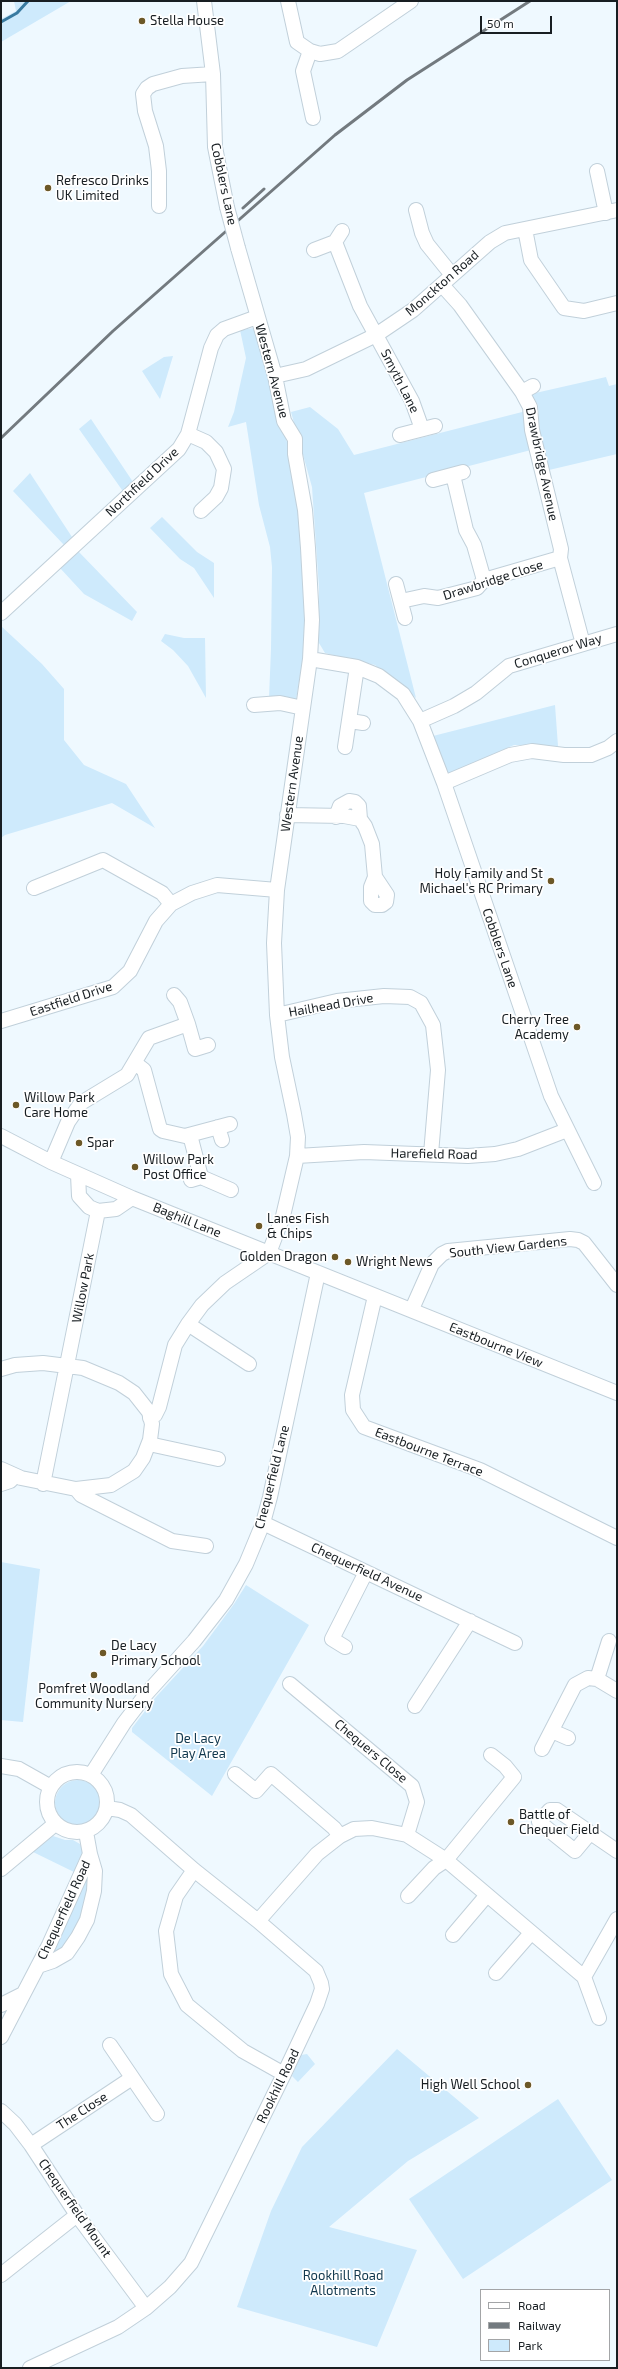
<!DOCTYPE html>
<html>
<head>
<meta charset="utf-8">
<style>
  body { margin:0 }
  #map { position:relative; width:618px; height:2369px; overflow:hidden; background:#eff9ff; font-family:"Exo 2",sans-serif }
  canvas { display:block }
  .frame { position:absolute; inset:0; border:2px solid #181e22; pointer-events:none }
  .legend { position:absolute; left:480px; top:2289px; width:130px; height:72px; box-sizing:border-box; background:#fff; border:1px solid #a3a5a7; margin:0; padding:5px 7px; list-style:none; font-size:12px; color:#181e22 }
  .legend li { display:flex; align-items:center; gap:8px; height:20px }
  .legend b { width:20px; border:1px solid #a3a5a7 }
  .scale { position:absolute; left:480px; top:16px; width:72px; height:18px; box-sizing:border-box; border:2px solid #181e22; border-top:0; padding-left:5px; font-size:12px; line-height:14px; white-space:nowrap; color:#181e22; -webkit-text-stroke:3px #fff; paint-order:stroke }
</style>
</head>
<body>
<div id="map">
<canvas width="618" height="2369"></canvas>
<div class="frame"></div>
<ul class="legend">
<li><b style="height:5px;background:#fff"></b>Road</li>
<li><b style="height:5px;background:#737a7f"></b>Railway</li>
<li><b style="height:11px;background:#ceeafc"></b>Park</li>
</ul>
<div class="scale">50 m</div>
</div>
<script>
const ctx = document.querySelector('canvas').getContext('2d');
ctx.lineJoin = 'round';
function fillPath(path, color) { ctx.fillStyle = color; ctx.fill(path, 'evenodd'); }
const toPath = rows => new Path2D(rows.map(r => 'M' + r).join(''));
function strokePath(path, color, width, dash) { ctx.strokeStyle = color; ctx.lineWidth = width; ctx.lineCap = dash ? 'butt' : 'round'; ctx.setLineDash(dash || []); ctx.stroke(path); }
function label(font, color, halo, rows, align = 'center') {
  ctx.font = font + ' "Exo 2",sans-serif'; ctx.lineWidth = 3.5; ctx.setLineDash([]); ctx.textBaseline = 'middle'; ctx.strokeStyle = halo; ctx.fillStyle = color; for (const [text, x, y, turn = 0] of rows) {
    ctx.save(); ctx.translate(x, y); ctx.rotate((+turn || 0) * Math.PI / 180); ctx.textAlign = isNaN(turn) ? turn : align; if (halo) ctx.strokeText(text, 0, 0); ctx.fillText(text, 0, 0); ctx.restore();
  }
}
const green = toPath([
  [14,1,71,1,1,42,1,19,16,11],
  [254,328,287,442,294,477,304,557,304,652,296,700,269,698,271,649,272,567,270,547,259,505,246,422,228,427,234,412,246,358,240,330],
  [173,356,160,399,142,371,164,357],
  [606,377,609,386,617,384,617,454,549,470,541,448,538,405,531,394],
  [310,407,338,429,354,455,526,411,531,450,364,493,416,698,375,665,325,653,319,643,319,588,312,487,291,412],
  [91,419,137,488,127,497,79,429],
  [30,473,72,537,64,545,13,491],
  [162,517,197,552,214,563,214,598,194,568,180,559,150,528],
  [78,551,137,612,132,621,84,594,60,568],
  [1,626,42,664,64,689,64,740,84,765,126,784,155,828,112,803,5,835,1,838],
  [165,634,184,638,205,638,206,698,188,666,173,650,161,641],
  [555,705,558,746,514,745,448,774,433,736],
  [1,1562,40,1569,23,1722,1,1720],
  [246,1585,309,1625,212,1796,132,1732,132,1728,155,1698,203,1646,234,1604],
  '55 1803a23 23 0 1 1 46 0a23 23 0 1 1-46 0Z',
  [53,1836,65,1840,73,1840,80,1844,83,1851,74,1872,33,1852],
  [88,1871,90,1871,83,1917,64,1949,51,1955],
  [397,2049,479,2118,408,2161,329,2227,417,2250,377,2347,237,2307,271,2211,302,2147],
  [307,2054,315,2064,298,2082,292,2076,301,2055],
  [558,2099,612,2180,463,2279,409,2199]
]);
const stream = toPath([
  [1,22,17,13,28,1]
]);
const minor = toPath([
  [204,1,213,74,215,147,227,207],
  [288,1,297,42,310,51,320,54,338,51,411,1],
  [310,51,303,71,313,118],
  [597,171,606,213],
  [159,206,159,171,156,146,145,111,143,94,147,88,153,84,182,76,213,74],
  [416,210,422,233,427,244,452,275],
  [525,229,531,260,564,308,584,311,617,303],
  [335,242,360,306,412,401,422,429],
  [314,250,335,242,342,231],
  [442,285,460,305,522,392,530,407,532,430,561,549,560,558,583,644],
  [275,376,306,369,376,335,413,310,490,242,505,233,617,210],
  [522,392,533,386],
  [188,434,206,442,216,452,224,469,221,488,216,497,201,511],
  [400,435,435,426],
  [453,475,466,530,474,545,484,580],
  [433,480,463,472],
  [396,584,405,618],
  [401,601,424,596,438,598,477,588,484,580,560,558],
  [1,613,179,449,188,434,211,348,217,335,224,329,257,317],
  [310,659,357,667,379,676,403,694,420,721,444,783,551,1096,594,1183],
  [254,705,280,703,303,708],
  [350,721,363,723],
  [420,721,454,706,476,693,509,666,617,634],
  [345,747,357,667],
  [444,783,510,755,532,751,564,755,591,755,608,748,617,741],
  [287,815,344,816,360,819,365,826,372,844,375,877,387,895,386,902,382,905,375,905,371,901,371,887,375,877],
  [336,817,340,806,349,801,355,802,359,806,360,819],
  [34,888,103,860,162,893,171,904],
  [277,1015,337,1001,384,996,410,997,421,1003,433,1025,438,1070,431,1154],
  [1,1021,113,987,130,971,156,921,171,904,192,893,217,885,277,890],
  [188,1024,195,1049,208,1045],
  [135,1063,144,1070,160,1129,163,1131,185,1136,230,1124],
  [218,1127,222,1140],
  [190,1135,201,1177],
  [1,1136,51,1162,132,1198,617,1393],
  [297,1156,364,1152,468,1156,495,1154,518,1149,567,1130],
  [51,1162,68,1122,81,1103,127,1075,149,1038,188,1024,180,1002,174,995],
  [78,1175,79,1196,89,1207,98,1211,116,1209,132,1198],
  [191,1180,201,1177,231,1190],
  [375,1296,352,1395,353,1410,364,1427,480,1470,617,1538],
  [412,1309,432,1264,442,1254,448,1251,570,1239,578,1240,584,1243,617,1285],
  [188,1324,249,1364],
  [1,1369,15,1365,43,1363,83,1368,119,1383,134,1393,149,1412,152,1424,150,1440,143,1458,134,1471,111,1485,76,1489,21,1478,1,1469],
  [150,1418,155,1415,159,1407,175,1345,188,1324,202,1305,225,1283,269,1253,283,1216,297,1156,298,1137,294,1114,282,1057,277,1015,274,943,277,890,310,659,312,620,308,548,305,510,295,454,295,439,284,421,275,376,238,248],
  [149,1444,218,1459],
  [1,1484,10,1481,15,1476],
  [43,1484,98,1211],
  [76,1489,81,1495,172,1541,206,1546],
  [263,1523,515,1643],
  [345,1647,332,1639,366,1572],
  [597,1679,609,1641],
  [290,1684,412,1786,417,1802,407,1835],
  [415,1706,470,1621],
  [552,1731,568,1738],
  [542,1749,575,1685,588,1678,597,1679,617,1691],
  [1,1766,19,1769,51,1787],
  '47 1802a30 30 0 1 1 60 0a30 30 0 1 1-60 0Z',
  [235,1774,256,1791,271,1774,334,1828,340,1836],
  [91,1775,124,1723,147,1693,194,1641,226,1600,246,1564,263,1523,270,1497,318,1273],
  [590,1833,575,1851,539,1822,550,1810,557,1810,617,1851],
  [1,1869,55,1824],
  [194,1870,176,1896,166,1931,171,1974,187,2005,243,2051,284,2074],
  [408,1896,434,1868,446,1860,514,1777,505,1766,491,1755],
  [258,1921,317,1854,340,1836,354,1829,372,1828,407,1835,446,1860,584,1977,599,2018],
  [453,1935,487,1895],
  [38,1966,53,1961,67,1953,78,1937,87,1920,94,1891,95,1871,90,1854],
  [496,1973,531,1933],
  [584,1977,617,1919],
  [1,2005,23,1994],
  [1,2037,49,1945,90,1854,86,1832],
  [110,2045,157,2114],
  [1,2111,15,2124,31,2145,77,2215,146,2308],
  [31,2145,132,2078],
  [1,2275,77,2215],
  [30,2368,118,2327,146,2308,170,2287,191,2263,284,2074,317,2004,322,1989,321,1983,316,1971,258,1921,194,1870,131,1815,120,1810,107,1808]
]);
const rail = toPath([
  [243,208,264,189],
  [1,438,113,331,335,135,407,80,530,1]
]);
const minorBridge = toPath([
  [227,207,238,248]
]);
const markers = [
  [142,21,4,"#6c5827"],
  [48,188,4,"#6c5827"],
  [551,881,4,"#6c5827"],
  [577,1027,4,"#6c5827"],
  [16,1105,4,"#6c5827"],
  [79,1143,4,"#6c5827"],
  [135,1167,4,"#6c5827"],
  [259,1226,4,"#6c5827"],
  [335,1257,4,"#6c5827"],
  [348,1262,4,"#6c5827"],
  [103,1653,4,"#6c5827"],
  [94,1675,4,"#6c5827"],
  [511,1822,4,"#6c5827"],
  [528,2085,4,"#6c5827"]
];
const poiNames = [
  ["Stella House",150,21],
  ["Refresco Drinks",56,181],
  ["UK Limited",56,196],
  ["Holy Family and St",543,874,"right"],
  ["Michael's RC Primary",543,889,"right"],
  ["Cherry Tree",569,1020,"right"],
  ["Academy",569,1035,"right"],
  ["Willow Park",24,1098],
  ["Care Home",24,1113],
  ["Spar",87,1143],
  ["Willow Park",143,1160],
  ["Post Office",143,1175],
  ["Lanes Fish",267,1219],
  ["& Chips",267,1234],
  ["Golden Dragon",327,1257,"right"],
  ["Wright News",356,1262],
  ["De Lacy",111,1646],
  ["Primary School",111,1661],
  ["Pomfret Woodland",94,1689,"center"],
  ["Community Nursery",94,1704,"center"],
  ["Battle of",519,1815],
  ["Chequer Field",519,1830],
  ["High Well School",520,2085,"right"]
];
const streetNames = [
  ["Cobblers Lane",224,184,78],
  ["Monckton Road",442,283,-41],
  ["Western Avenue",272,371,75],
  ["Smyth Lane",400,381,63],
  ["Drawbridge Avenue",542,464,78],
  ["Northfield Drive",142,482,-43],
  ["Drawbridge Close",493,580,-18],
  ["Conqueror Way",558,651,-17],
  ["Western Avenue",292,784,-82],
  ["Cobblers Lane",500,948,71],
  ["Eastfield Drive",71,999,-18],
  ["Hailhead Drive",331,1005,-10],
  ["Harefield Road",434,1154,1],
  ["Baghill Lane",187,1220,22],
  ["South View Gardens",508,1247,-6],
  ["Willow Park",83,1288,-79],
  ["Eastbourne View",496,1345,22],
  ["Eastbourne Terrace",429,1452,21],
  ["Chequerfield Lane",272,1477,-76],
  ["Chequerfield Avenue",367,1572,25],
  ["Chequers Close",371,1751,40],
  ["Chequerfield Road",64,1910,-65],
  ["Rookhill Road",278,2086,-64],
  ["The Close",82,2111,-33],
  ["Chequerfield Mount",75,2208,55]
];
const parkNames = [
  ["De Lacy",198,1739],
  ["Play Area",198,1754],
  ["Rookhill Road",343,2276],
  ["Allotments",343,2291]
];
fillPath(green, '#ceeafc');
strokePath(stream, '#397aa0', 3);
strokePath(minor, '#c1d0da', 16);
strokePath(minor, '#fff', 14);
strokePath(rail, '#737a7f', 3);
strokePath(minorBridge, '#c1d0da', 16, []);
strokePath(minorBridge, '#fff', 14);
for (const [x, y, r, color] of markers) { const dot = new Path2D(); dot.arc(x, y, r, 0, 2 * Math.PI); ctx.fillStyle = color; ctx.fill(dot); strokePath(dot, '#fff', 1.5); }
label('13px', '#181e22', '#fff', poiNames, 'left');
label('13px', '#181e22', '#fff', streetNames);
label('13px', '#11384e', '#fff', parkNames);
</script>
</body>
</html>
